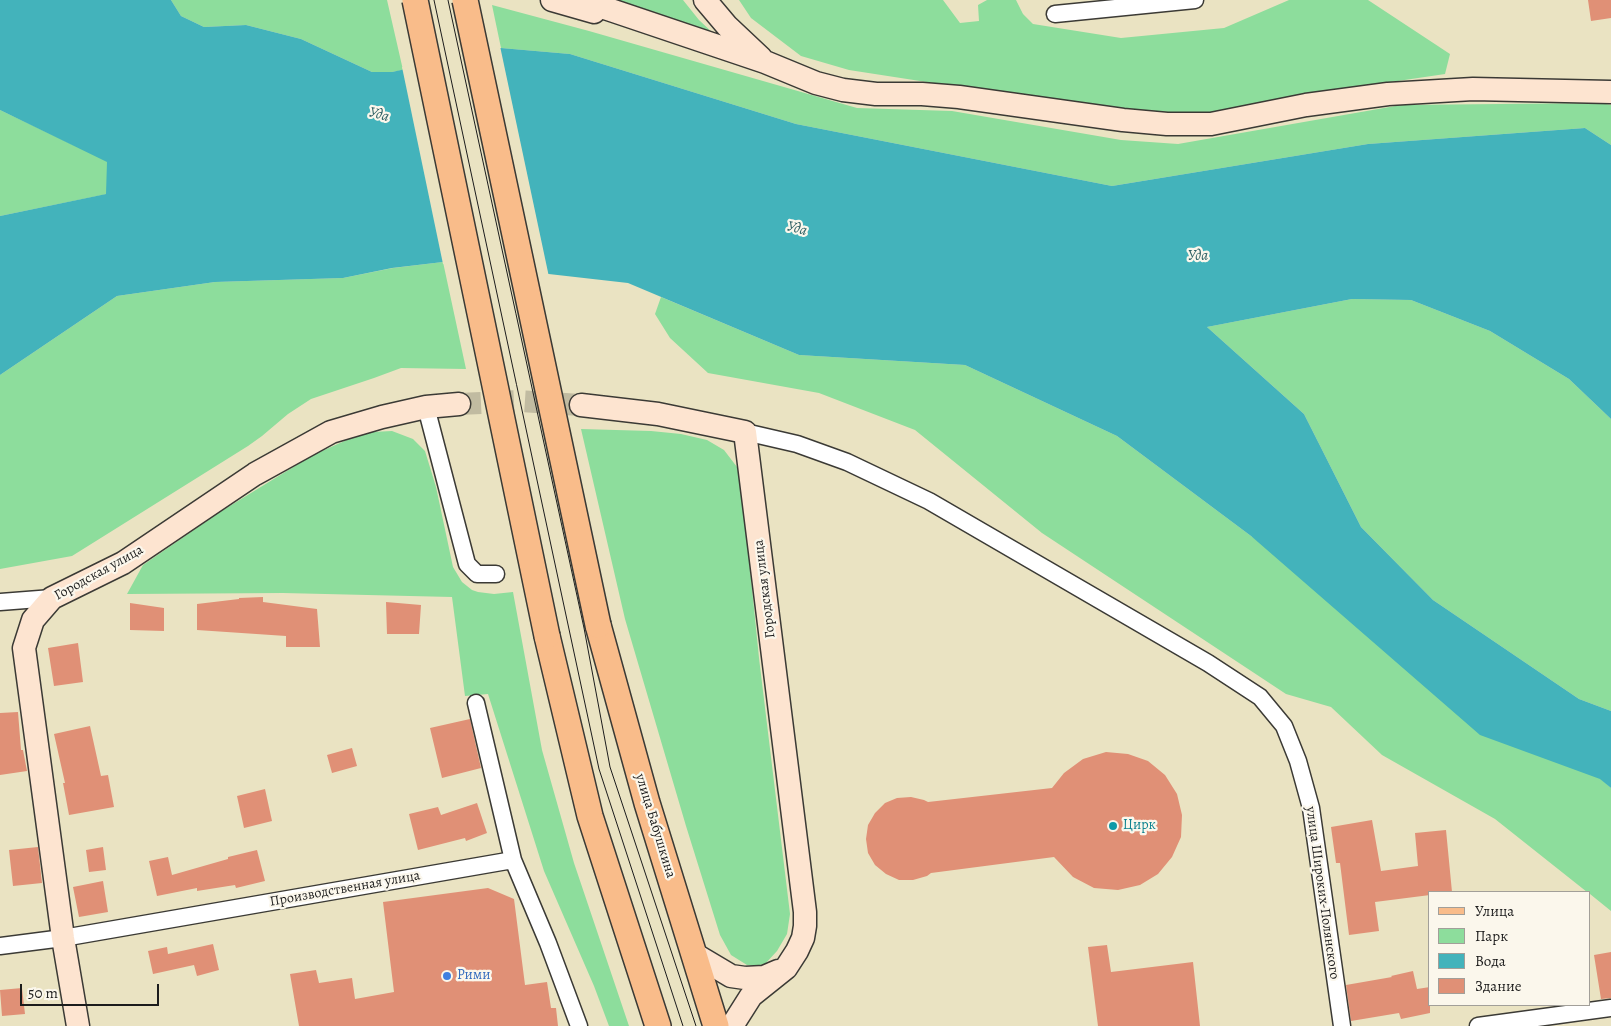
<!DOCTYPE html>
<html>
<head>
<meta charset="utf-8">
<style>
  body { margin:0 }
  #map { position:relative; width:1611px; height:1026px; overflow:hidden; background:#eae3c2; font-family:Alegreya,serif }
  canvas { display:block }
  .legend { position:absolute; left:1428px; top:891px; width:162px; height:115px; box-sizing:border-box; background:#fbf7ec; border:1px solid #a29f99; margin:0; padding:6px 9px; list-style:none; font-size:15px; color:#1c1c1c }
  .legend li { display:flex; align-items:center; gap:10px; height:25px }
  .legend b { width:25px; border:1px solid #a29f99 }
  .scale { position:absolute; left:20px; top:984px; width:139px; height:22px; box-sizing:border-box; border:2px solid #1c1c1c; border-top:0; padding-left:6px; font-size:15px; line-height:18px; white-space:nowrap; color:#1c1c1c; -webkit-text-stroke:4px #fbf7ec; paint-order:stroke }
</style>
</head>
<body>
<div id="map">
<canvas width="1611" height="1026"></canvas>
<ul class="legend">
<li><b style="height:6px;background:#f9bc8a"></b>Улица</li>
<li><b style="height:14px;background:#8ddd9c"></b>Парк</li>
<li><b style="height:14px;background:#43b3bb"></b>Вода</li>
<li><b style="height:14px;background:#e09076"></b>Здание</li>
</ul>
<div class="scale">50 m</div>
</div>
<script>
const ctx = document.querySelector('canvas').getContext('2d');
ctx.lineJoin = 'round';
function fillPath(path, color) { ctx.fillStyle = color; ctx.fill(path, 'evenodd'); }
const toPath = rows => new Path2D(rows.map(r => 'M' + r).join(''));
function strokePath(path, color, width, dash) { ctx.strokeStyle = color; ctx.lineWidth = width; ctx.lineCap = dash ? 'butt' : 'round'; ctx.setLineDash(dash || []); ctx.stroke(path); }
function label(font, color, halo, rows, align = 'center') {
  ctx.font = font + ' Alegreya,serif'; ctx.lineWidth = 4.5; ctx.setLineDash([]); ctx.textBaseline = 'middle'; ctx.strokeStyle = halo; ctx.fillStyle = color; for (const [text, x, y, turn = 0] of rows) {
    ctx.save(); ctx.translate(x, y); ctx.rotate((+turn || 0) * Math.PI / 180); ctx.textAlign = isNaN(turn) ? turn : align; if (halo) ctx.strokeText(text, 0, 0); ctx.fillText(text, 0, 0); ctx.restore();
  }
}
const green = toPath([
  [171,0,387,0,403,70,392,72,372,72,301,39,246,25,204,27,181,16],
  [611,0,683,0,699,20,715,35],
  [739,0,943,0,960,23,979,21,978,5,987,0,1016,0,1023,14,1033,24,1121,38,1224,28,1289,0,1368,0,1450,54,1445,74,1317,93,1207,113,1127,113,849,70,801,56,751,18],
  [492,5,589,31,857,108,952,111,1121,140,1178,144,1401,105,1601,103,1611,105,1611,145,1585,128,1368,144,1112,186,796,124,570,54,501,48],
  [0,110,107,161,107,194,0,216],
  [443,262,466,369,401,368,374,378,311,399,288,414,262,436,248,446,72,556,0,569,0,375,117,296,215,282,343,278,393,268],
  [661,297,799,355,965,365,1117,436,1251,536,1601,779,1611,788,1611,911,1590,894,1590,892,1587,892,1495,819,1382,755,1331,707,1286,694,1042,533,915,430,819,393,708,373,670,338,655,314],
  [1352,299,1411,300,1490,331,1569,379,1611,419,1611,711,1579,699,1433,600,1361,527,1304,414,1207,327],
  [581,429,651,431,681,434,707,440,724,450,737,467,742,489,759,658,790,914,787,934,777,951,765,964,754,966,747,965,731,955,720,935,686,826,625,619],
  [392,431,413,439,425,451,436,487,453,567,462,582,472,590,478,592,494,594,513,592,542,750,574,863,629,1026,609,1026,594,986,544,871,488,694,465,696,452,597,283,593,127,594,143,565,220,512,277,477,313,455,349,439,372,432]
]);
const water = toPath([
  [0,0,171,0,181,16,204,27,246,25,301,39,372,72,392,72,501,48,570,54,796,124,1112,186,1368,144,1585,128,1611,145,1611,419,1569,379,1490,331,1411,300,1352,299,1207,327,1304,414,1361,527,1433,600,1579,699,1611,711,1611,788,1600,779,1480,735,1251,536,1117,436,965,365,799,355,628,283,443,262,392,268,343,278,215,282,117,296,0,375,0,216,106,194,107,162,0,110]
]);
const pier = toPath([
  [500,46,549,277,443,264,402,67]
]);
const building = toPath([
  [1588,0,1611,0,1611,18,1591,21],
  [263,597,263,602,317,609,320,647,286,647,286,636,197,630,197,604,239,599,239,598],
  [386,602,421,605,419,634,387,634],
  [130,603,164,608,164,631,130,630],
  [78,643,83,682,54,686,48,648],
  [18,712,21,750,23,750,27,771,0,775,0,713],
  [470,719,481,768,442,778,430,728],
  [90,726,101,776,108,775,114,807,69,815,63,783,65,783,54,734],
  [352,748,357,766,332,773,327,755],
  [1106,752,1128,754,1148,761,1165,775,1177,794,1182,815,1181,837,1172,857,1158,874,1140,885,1118,890,1094,888,1073,877,1054,857,931,873,927,876,913,880,899,880,886,874,875,865,868,853,866,839,868,825,875,813,885,803,897,798,911,797,924,800,928,802,1052,788,1064,773,1083,759],
  [265,789,272,821,244,828,237,796],
  [477,803,487,833,466,841,465,838,418,850,409,814,438,807,441,815],
  [1372,820,1381,871,1418,866,1415,833,1446,830,1452,892,1430,892,1430,895,1375,902,1379,931,1349,935,1340,863,1336,863,1331,827],
  [38,847,42,883,13,886,9,850],
  [103,847,106,870,89,872,86,850],
  [257,850,265,881,236,888,235,885,197,891,197,888,157,896,149,861,168,857,172,875,228,859,228,857],
  [103,881,108,912,79,917,73,887],
  [488,888,514,899,525,985,547,982,551,1008,556,1008,558,1026,299,1026,290,974,316,970,319,983,352,978,355,999,394,992,383,902],
  [213,944,219,970,197,976,194,965,153,974,148,951,167,947,168,954],
  [1107,945,1111,972,1193,962,1200,1026,1098,1026,1088,947],
  [1611,952,1611,998,1601,999,1594,955],
  [1413,971,1417,989,1430,987,1430,1013,1401,1019,1399,1013,1351,1021,1346,985,1392,977,1391,976],
  [22,988,25,1014,2,1016,0,990]
]);
const secondaryTunnel = toPath([
  [459,404,519,401,581,405]
]);
const street = toPath([
  [1055,14,1195,0],
  [426,407,467,564,477,574,496,574],
  [745,432,797,444,847,462,929,501,1208,663,1260,697,1284,726,1298,761,1311,808,1342,1026],
  [0,602,52,598],
  [476,703,513,860],
  [0,946,63,938,513,860,548,943,579,1026],
  [1478,1026,1611,1008]
]);
const secondary = toPath([
  [552,0,594,12],
  [581,0,765,62,816,83,843,90,876,94,922,94,959,97,1123,120,1167,124,1211,124,1306,105,1388,94,1473,89,1611,92],
  [705,0,727,26,761,58],
  [581,405,658,414,745,432,805,912,805,926,803,938,797,951,786,968,751,996,732,1026],
  [694,954,731,976,745,978,764,977,778,971],
  [78,1026,63,938,24,648,33,620,52,598,123,563,255,474,331,432,382,417,426,407,459,404]
]);
const primary = toPath([
  [598,625,647,803,716,1026],
  [547,636,590,816,658,1026]
]);
const tram = toPath([
  [434,0,599,769,683,1026],
  [448,0,584,628,610,767,696,1026]
]);
const primaryBridge = toPath([
  [415,0,547,636],
  [465,0,598,625]
]);
const markers = [
  [1113,826,5,"#0f9aa8"],
  [447,976,5,"#3f7fe0"]
];
const streetNames = [
  ["Городская улица",99,573,-29],
  ["Городская улица",765,589,-97],
  ["улица Бабушкина",655,826,73],
  ["Производственная улица",345,889,-10],
  ["улица Широких-Полянского",1322,893,82]
];
const cultureNames = [
  ["Цирк",1123,826]
];
const shopNames = [
  ["Рими",457,976]
];
const waterNames = [
  ["Уда",379,115,15],
  ["Уда",797,229,15],
  ["Уда",1198,256]
];
fillPath(green, '#8ddd9c');
fillPath(water, '#43b3bb');
fillPath(pier, '#eae3c2');
fillPath(building, '#e09076');
strokePath(secondaryTunnel, '#c1bba1', 22, [22, 11]);
strokePath(street, '#3b3a35', 19);
strokePath(secondary, '#3b3a35', 25);
strokePath(primary, '#3b3a35', 28);
strokePath(street, '#fff', 16);
strokePath(secondary, '#fde4d0', 22);
strokePath(primary, '#f9bc8a', 25);
strokePath(tram, '#1c1c1c', 1);
strokePath(primaryBridge, '#3b3a35', 28, []);
strokePath(primaryBridge, '#f9bc8a', 25);
for (const [x, y, r, color] of markers) { const dot = new Path2D(); dot.arc(x, y, r, 0, 2 * Math.PI); ctx.fillStyle = color; ctx.fill(dot); strokePath(dot, '#fbf7ec', 2); }
label('14px', '#1c1c1c', '#fbf7ec', streetNames);
label('14px', '#0d838f', '#fbf7ec', cultureNames, 'left');
label('14px', '#366cbe', '#fbf7ec', shopNames, 'left');
label('italic 15px', '#2e6064', '#fbf7ec', waterNames);
</script>
</body>
</html>
